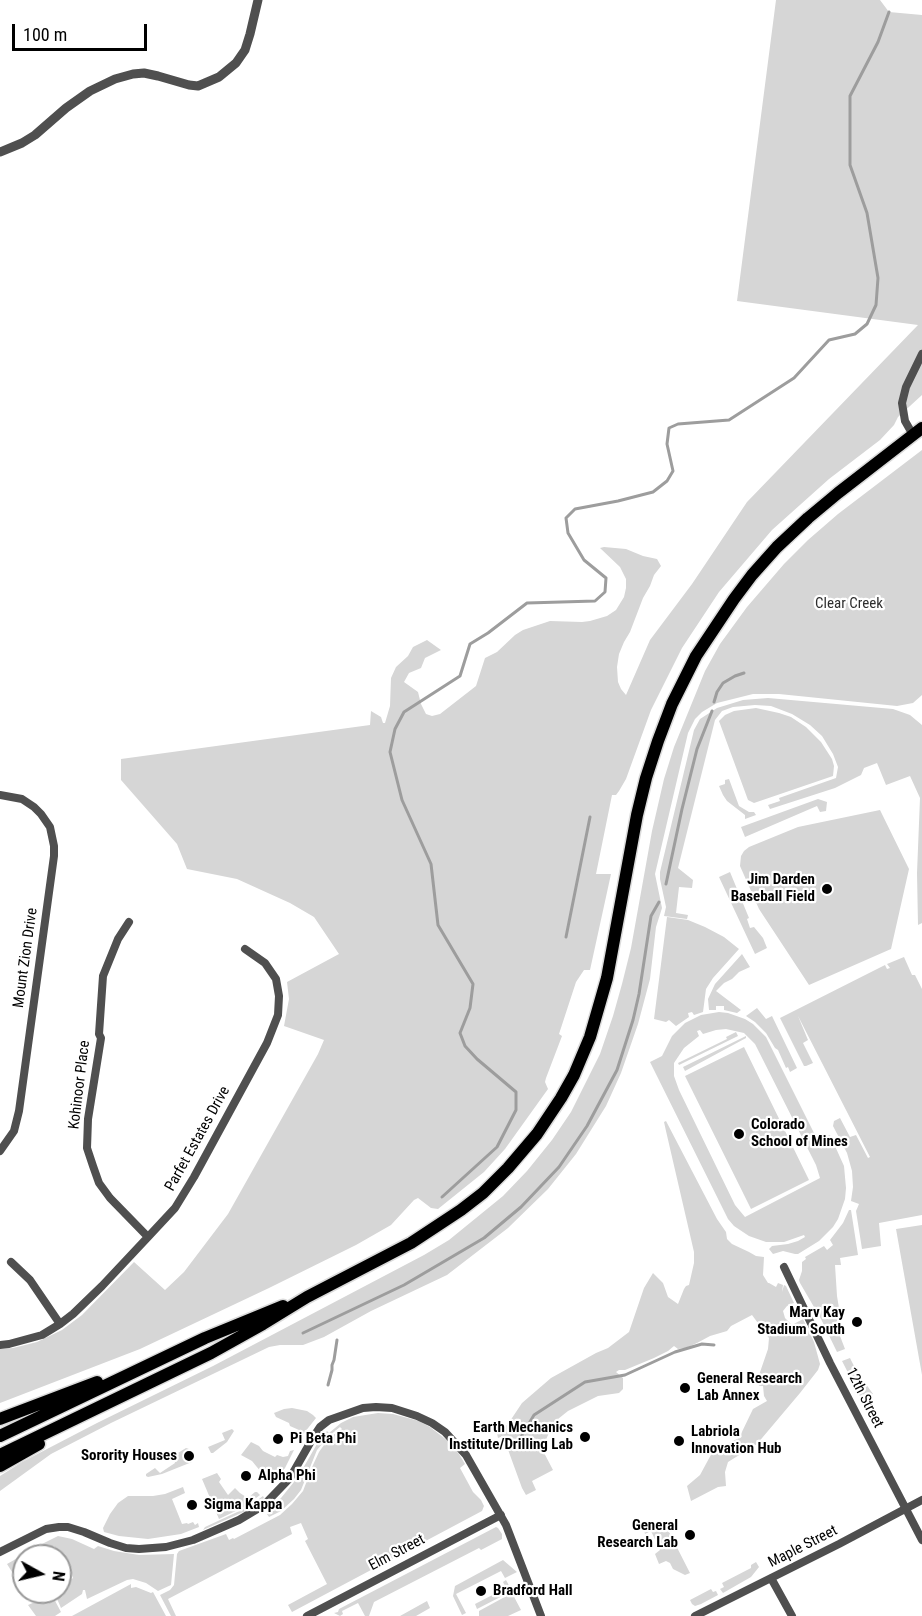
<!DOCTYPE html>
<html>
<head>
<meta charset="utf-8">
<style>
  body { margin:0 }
  #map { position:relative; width:922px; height:1616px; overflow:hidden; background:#fff; font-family:"Roboto Condensed",sans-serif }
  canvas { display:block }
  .north { position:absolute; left:12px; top:1544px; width:60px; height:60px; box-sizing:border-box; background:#fff; border:2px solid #999; border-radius:50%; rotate:98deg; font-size:16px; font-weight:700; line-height:24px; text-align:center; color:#000 }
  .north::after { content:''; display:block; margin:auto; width:21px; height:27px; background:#000; clip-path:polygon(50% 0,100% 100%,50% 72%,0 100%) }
  .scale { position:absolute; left:12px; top:24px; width:135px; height:27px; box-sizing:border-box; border:3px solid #000; border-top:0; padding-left:8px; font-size:18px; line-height:21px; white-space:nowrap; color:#000; -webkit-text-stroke:4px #fff; paint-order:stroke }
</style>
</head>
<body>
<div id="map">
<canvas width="922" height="1616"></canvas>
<div class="north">N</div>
<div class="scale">100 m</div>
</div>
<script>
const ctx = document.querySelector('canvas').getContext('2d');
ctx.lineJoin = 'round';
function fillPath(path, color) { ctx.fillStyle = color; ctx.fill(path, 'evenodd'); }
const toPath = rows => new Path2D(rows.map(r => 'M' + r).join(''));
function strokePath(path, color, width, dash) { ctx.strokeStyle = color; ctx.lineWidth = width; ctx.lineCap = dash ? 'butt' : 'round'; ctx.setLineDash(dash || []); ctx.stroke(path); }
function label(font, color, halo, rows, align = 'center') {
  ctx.font = font + ' "Roboto Condensed",sans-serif'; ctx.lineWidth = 4.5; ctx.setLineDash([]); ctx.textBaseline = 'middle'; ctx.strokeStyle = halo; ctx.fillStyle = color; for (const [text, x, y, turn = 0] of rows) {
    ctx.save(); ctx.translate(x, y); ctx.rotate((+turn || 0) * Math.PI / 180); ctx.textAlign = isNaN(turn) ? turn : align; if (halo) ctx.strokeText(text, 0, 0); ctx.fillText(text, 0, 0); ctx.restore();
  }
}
const green = toPath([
  [776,0,880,0,889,12,922,15,922,395,898,417,894,425,880,440,829,479,772,530,719,592,682,648,651,710,626,779,619,791,616,795,612,795,596,874,611,874,590,970,584,970,576,982,559,1034,562,1036,546,1078,545,1082,548,1089,505,1149,484,1172,438,1209,431,1208,418,1198,414,1200,391,1225,356,1245,269,1288,140,1349,0,1403,0,1349,13,1348,37,1342,62,1330,82,1315,134,1262,165,1290,184,1272,228,1214,318,1054,324,1040,284,1026,289,999,287,982,339,954,314,917,290,903,237,879,187,869,177,844,121,780,121,759,370,725,371,711,381,717,383,723,385,723,390,706,391,678,396,667,408,656,413,647,427,640,441,650,425,658,421,668,409,673,404,682,418,692,421,704,426,714,432,716,440,714,476,686,485,658,497,652,515,635,523,630,550,621,582,622,590,621,607,616,616,610,624,597,626,588,626,579,620,567,600,548,604,547,626,549,643,556,657,559,661,566,654,575,650,586,643,598,630,632,624,642,619,654,617,667,618,682,621,689,626,695,650,640,692,584,747,502,918,325,737,301],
  [922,450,922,695,913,703,897,706,779,694,753,694,717,703,702,712,695,719,688,733,655,874,662,908,656,927,650,979,638,1024,621,1073,606,1106,576,1154,548,1189,508,1228,447,1275,371,1311,324,1337,303,1345,280,1345,269,1347,111,1423,51,1454,0,1491,0,1476,22,1462,97,1423,213,1366,424,1255,449,1240,503,1196,527,1171,552,1140,571,1112,600,1054,613,1016,622,984,631,948,652,831,664,779,674,747,705,671,720,644,747,607,784,564,808,540,838,514],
  [768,698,893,709,910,715,922,725,922,923,918,925,917,873,920,798,910,776,886,785,877,763,864,768,861,775,835,788,770,809,768,805,780,801,779,798,836,778,838,767,833,754,822,736,810,725,792,714,771,706,755,705,733,707,722,711,715,720,678,868,693,880,692,888,679,887,676,913,688,915,687,919,664,916,666,907,660,879,660,872,694,730,700,719,717,708,743,700],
  [756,708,779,713,791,717,806,727,821,742,832,759,834,766,833,776,754,803,748,800,719,721,725,715,734,711],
  [729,779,739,806,749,812,754,812,756,815,745,819,745,815,727,801,723,795,719,786,725,784,725,780],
  [818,799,827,802,826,811,820,812,817,806,745,837,741,827],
  [880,810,909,869,891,949,809,985,759,909,740,866,741,856,744,851,749,847,798,827],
  [730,872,749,918,747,919,750,928,754,927,763,938,767,948,755,954,719,877],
  [667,917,688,920,705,927,724,937,739,949,713,978,706,989,703,1012,694,1015,692,1012,688,1013,689,1017,676,1026,669,1020,666,1022,654,1019],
  [742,954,750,967,739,972,732,979,724,983,716,991,741,1010,737,1013,724,1010,724,1006,716,1006,716,1010,709,1010,708,999,715,984],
  [904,957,912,975,915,975,922,989,922,1215,879,1223,881,1246,862,1249,856,1211,859,1204,851,1201,853,1187,852,1171,847,1153,833,1126,834,1121,840,1118,850,1137,856,1135,868,1158,870,1157,798,1016,808,1040,803,1043,813,1063,806,1066,804,1066,780,1018,885,965,887,969,890,968,887,964],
  [757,1008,766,1019,772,1016,797,1068,790,1072,788,1067,786,1068,778,1050,775,1048,766,1033,755,1022,746,1016],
  [719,1012,728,1013,745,1019,753,1024,766,1037,822,1149,827,1136,830,1135,844,1166,846,1188,845,1199,838,1219,833,1227,819,1241,798,1254,795,1254,783,1251,773,1254,769,1249,772,1246,788,1244,798,1241,805,1237,804,1235,784,1242,766,1242,749,1236,734,1226,728,1219,650,1062,662,1056,672,1036,685,1023,701,1015],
  [726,1029,744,1033,755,1044,816,1165,820,1178,745,1217,735,1205,679,1090,674,1076,674,1063,684,1048,699,1036,697,1031,700,1030,703,1034,716,1030],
  [736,1032,738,1036,679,1065,678,1063,727,1039,726,1037],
  [746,1036,746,1038,685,1071,683,1067],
  [744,1047,809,1180,751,1209,685,1076],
  [666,1121,717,1219,726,1232,727,1239,732,1244,749,1252,756,1256,764,1257,763,1275,768,1283,769,1283,776,1287,778,1283,783,1285,782,1292,784,1285,786,1286,794,1303,787,1306,783,1311,785,1318,792,1325,803,1319,814,1342,820,1364,818,1370,800,1393,757,1444,728,1462,725,1472,726,1486,718,1487,691,1501,687,1486,700,1475,713,1451,739,1438,753,1409,767,1401,764,1396,763,1386,759,1386,758,1378,768,1349,769,1338,752,1315,731,1326,727,1331,710,1336,697,1343,686,1348,678,1349,674,1346,668,1351,654,1358,625,1370,619,1370,616,1372,623,1378,623,1389,619,1393,598,1396,568,1411,558,1419,551,1428,542,1449,553,1470,532,1481,536,1490,526,1495,522,1488,503,1436,498,1438,497,1433,508,1424,522,1403,551,1378,596,1353,608,1348,629,1332,644,1288,653,1273,663,1283,668,1297,678,1304,684,1289,686,1286,689,1285,694,1263,694,1252,666,1131,664,1122],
  [849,1210,851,1210,858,1255,840,1258,841,1265,835,1265,837,1296,840,1314,839,1315,842,1334,840,1336,845,1349,837,1352,821,1319,800,1283,799,1280,802,1271,802,1262,806,1259,805,1257,824,1246,827,1250,833,1245,830,1240,843,1223],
  [922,1225,922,1375,896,1229],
  [850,1358,856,1370,873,1394,862,1400,842,1361],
  [292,1408,307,1411,313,1415,316,1418,301,1437,299,1430,290,1426,289,1423,276,1417,274,1413,284,1409],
  [378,1413,393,1414,419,1421,430,1427,448,1441,459,1454,465,1464,460,1468,473,1492,481,1500,484,1506,482,1511,292,1612,288,1605,327,1584,305,1541,308,1539,301,1523,290,1527,292,1534,168,1599,176,1616,171,1616,160,1595,170,1590,174,1585,177,1554,179,1551,226,1534,229,1540,233,1538,234,1539,280,1515,292,1504,303,1491,313,1465,319,1452,329,1438,342,1429,340,1427,329,1436,317,1450,301,1490,294,1499,281,1511,269,1517,267,1514,267,1511,281,1498,298,1477,321,1437,327,1431,329,1433,341,1423,353,1417],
  [232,1429,234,1431,227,1442,213,1453,211,1453,208,1447,225,1440,222,1433],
  [251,1442,259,1446,263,1451,275,1457,277,1455,283,1457,288,1456,290,1451,294,1450,285,1468,274,1482,265,1472,261,1472,252,1461,241,1455],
  [186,1448,189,1449,193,1459,192,1462,162,1474,148,1477,146,1476,146,1474,155,1468,160,1473,175,1463,173,1456],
  [217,1473,221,1479,219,1482,228,1495,235,1488,240,1493,246,1497,249,1497,255,1492,257,1492,260,1495,244,1507,219,1519,202,1479],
  [183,1487,185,1493,172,1499,182,1524,187,1523,188,1524,193,1522,195,1525,198,1523,199,1527,181,1534,148,1539,119,1536,104,1532,103,1528,110,1514,118,1503,128,1496,153,1496,165,1494],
  [263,1496,264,1498,248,1510,203,1530,205,1527,248,1507],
  [663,1520,690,1573,685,1575,673,1569,670,1563,666,1561,659,1564,655,1554,660,1550,651,1531,645,1534,644,1530],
  [496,1527,498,1528,502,1534,502,1539,481,1550,479,1548,374,1602,369,1616,365,1616,358,1603,342,1611,343,1614,340,1616,334,1613,338,1612,339,1609],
  [58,1536,72,1539,94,1549,98,1546,114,1551,139,1555,174,1554,171,1585,158,1591,146,1583,133,1579,127,1580,87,1599,85,1590,83,1590,82,1594,61,1608,55,1594,56,1592,60,1592,60,1588,73,1578,69,1569,54,1546,46,1550,45,1546,40,1548,43,1551,35,1554,32,1549],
  [30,1551,33,1555,24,1556,21,1559,24,1561,15,1565,19,1575,18,1576,19,1579,17,1580,7,1564],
  [503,1560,517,1572,505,1578,501,1571,456,1594,466,1613,462,1615,453,1596,455,1586],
  [756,1562,759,1567,751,1577,723,1593,720,1589,724,1587,722,1583,751,1568,751,1565],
  [506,1580,512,1591,477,1609,475,1604,506,1588,503,1582],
  [131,1584,131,1588,136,1587,151,1593,153,1592,166,1616,72,1616],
  [711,1589,713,1592,716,1591,718,1595,701,1604,695,1606,692,1604,690,1600],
  [512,1593,521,1610,508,1616,479,1616,479,1611],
  [43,1596,53,1597,61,1612,55,1616,36,1616,28,1605,42,1599],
  [427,1601,430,1608,416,1616,400,1616]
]);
const stream = toPath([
  [714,702,717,692,723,683,735,676,744,673],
  [666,884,682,809,697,749,712,711],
  [566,937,590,817],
  [442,1197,497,1147,516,1110,516,1092,477,1059,465,1046,460,1033,470,1008,473,984,438,925,431,864,402,800,390,752,395,729,404,712,460,676,470,644,488,633,527,603,595,601,605,592,606,578,584,560,568,533,566,518,575,509,618,501,653,492,667,481,673,471,667,444,669,428,678,424,729,420,794,378,829,340,855,334,867,324,876,305,878,278,867,213,850,165,850,96,878,42,889,12],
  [303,1333,404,1285,484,1238,521,1207,559,1167,587,1126,617,1070,633,1020,639,994,651,916,659,902],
  [328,1385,332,1370,332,1365,334,1360,337,1340],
  [514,1449,534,1415,585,1382,625,1375,675,1352,702,1344,714,1345]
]);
const minor = toPath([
  [913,435,905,421,902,403,906,387,922,354],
  [0,795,22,799,34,807,41,814,50,827,54,846,54,856,19,1111,14,1131,0,1151],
  [129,922,118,939,103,976,99,1034,101,1038,88,1119,87,1148,93,1166,99,1183,110,1198,148,1237],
  [11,1262,30,1280,60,1324],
  [784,1267,830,1363,922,1540],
  [0,1345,9,1344,42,1335,60,1324,73,1314,102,1286,148,1237,175,1208,194,1177,267,1043,278,1015,279,996,276,979,265,963,245,949],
  [0,1552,46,1529,59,1527,68,1527,84,1532,110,1543,126,1548,139,1549,166,1547,193,1540,239,1520,264,1505,290,1478,314,1436,320,1427,329,1420,363,1408,376,1407,392,1408,417,1416,432,1423,445,1432,466,1455,506,1525,541,1616],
  [771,1578,792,1616],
  [307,1616,501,1515],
  [695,1616,839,1544,922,1500]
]);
const tertiary = toPath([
  [0,152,22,143,35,135,66,108,90,91,115,79,133,74,144,73,158,76,189,85,198,86,219,77,236,63,245,50,250,34,258,0]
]);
const trunk = toPath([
  [0,1419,97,1382],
  [0,1436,205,1338,283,1306],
  [0,1455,211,1353,263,1324,307,1297,411,1243,461,1210,483,1193,508,1168,537,1134,561,1098,574,1075,590,1037,607,978,637,815,646,778,658,741,672,704,696,656,734,599,752,575,777,547,808,518,838,493,922,428],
  [0,1466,39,1444]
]);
const markers = [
  [827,889,6,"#000"],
  [739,1134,6,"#000"],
  [857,1322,6,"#000"],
  [685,1388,6,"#000"],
  [585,1437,6,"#000"],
  [278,1439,6,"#000"],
  [679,1441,6,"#000"],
  [189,1456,6,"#000"],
  [246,1476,6,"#000"],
  [192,1505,6,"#000"],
  [690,1535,6,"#000"],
  [481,1591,6,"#000"]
];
const parkNames = [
  ["Clear Creek",849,604]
];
const poiNames = [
  ["Jim Darden",815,880,"right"],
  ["Baseball Field",815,897,"right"],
  ["Colorado",751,1125],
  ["School of Mines",751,1142],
  ["Marv Kay",845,1313,"right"],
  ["Stadium South",845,1330,"right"],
  ["General Research",697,1379],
  ["Lab Annex",697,1396],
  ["Earth Mechanics",573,1428,"right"],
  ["Institute/Drilling Lab",573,1445,"right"],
  ["Labriola",691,1432],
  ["Innovation Hub",691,1449],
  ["Pi Beta Phi",290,1439],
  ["Sorority Houses",177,1456,"right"],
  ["Alpha Phi",258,1476],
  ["Sigma Kappa",204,1505],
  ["General",678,1526,"right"],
  ["Research Lab",678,1543,"right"],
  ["Bradford Hall",493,1591]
];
const streetNames = [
  ["Mount Zion Drive",26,958,-82],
  ["Kohinoor Place",80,1085,-83],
  ["Parfet Estates Drive",198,1139,-61],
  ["12th Street",864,1398,63],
  ["Maple Street",803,1547,-27],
  ["Elm Street",397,1553,-28]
];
fillPath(green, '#d6d6d6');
strokePath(stream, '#9d9d9d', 3);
strokePath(trunk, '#dbdbdb', 15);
strokePath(minor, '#4f4f4f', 8);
strokePath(tertiary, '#4f4f4f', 9);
strokePath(trunk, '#000', 12);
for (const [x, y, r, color] of markers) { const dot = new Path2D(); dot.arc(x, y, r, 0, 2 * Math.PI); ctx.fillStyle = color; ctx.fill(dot); strokePath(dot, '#fff', 2); }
label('15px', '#2d2d2d', '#fff', parkNames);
label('bold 15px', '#000', '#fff', poiNames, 'left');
label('15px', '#000', '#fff', streetNames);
</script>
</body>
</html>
